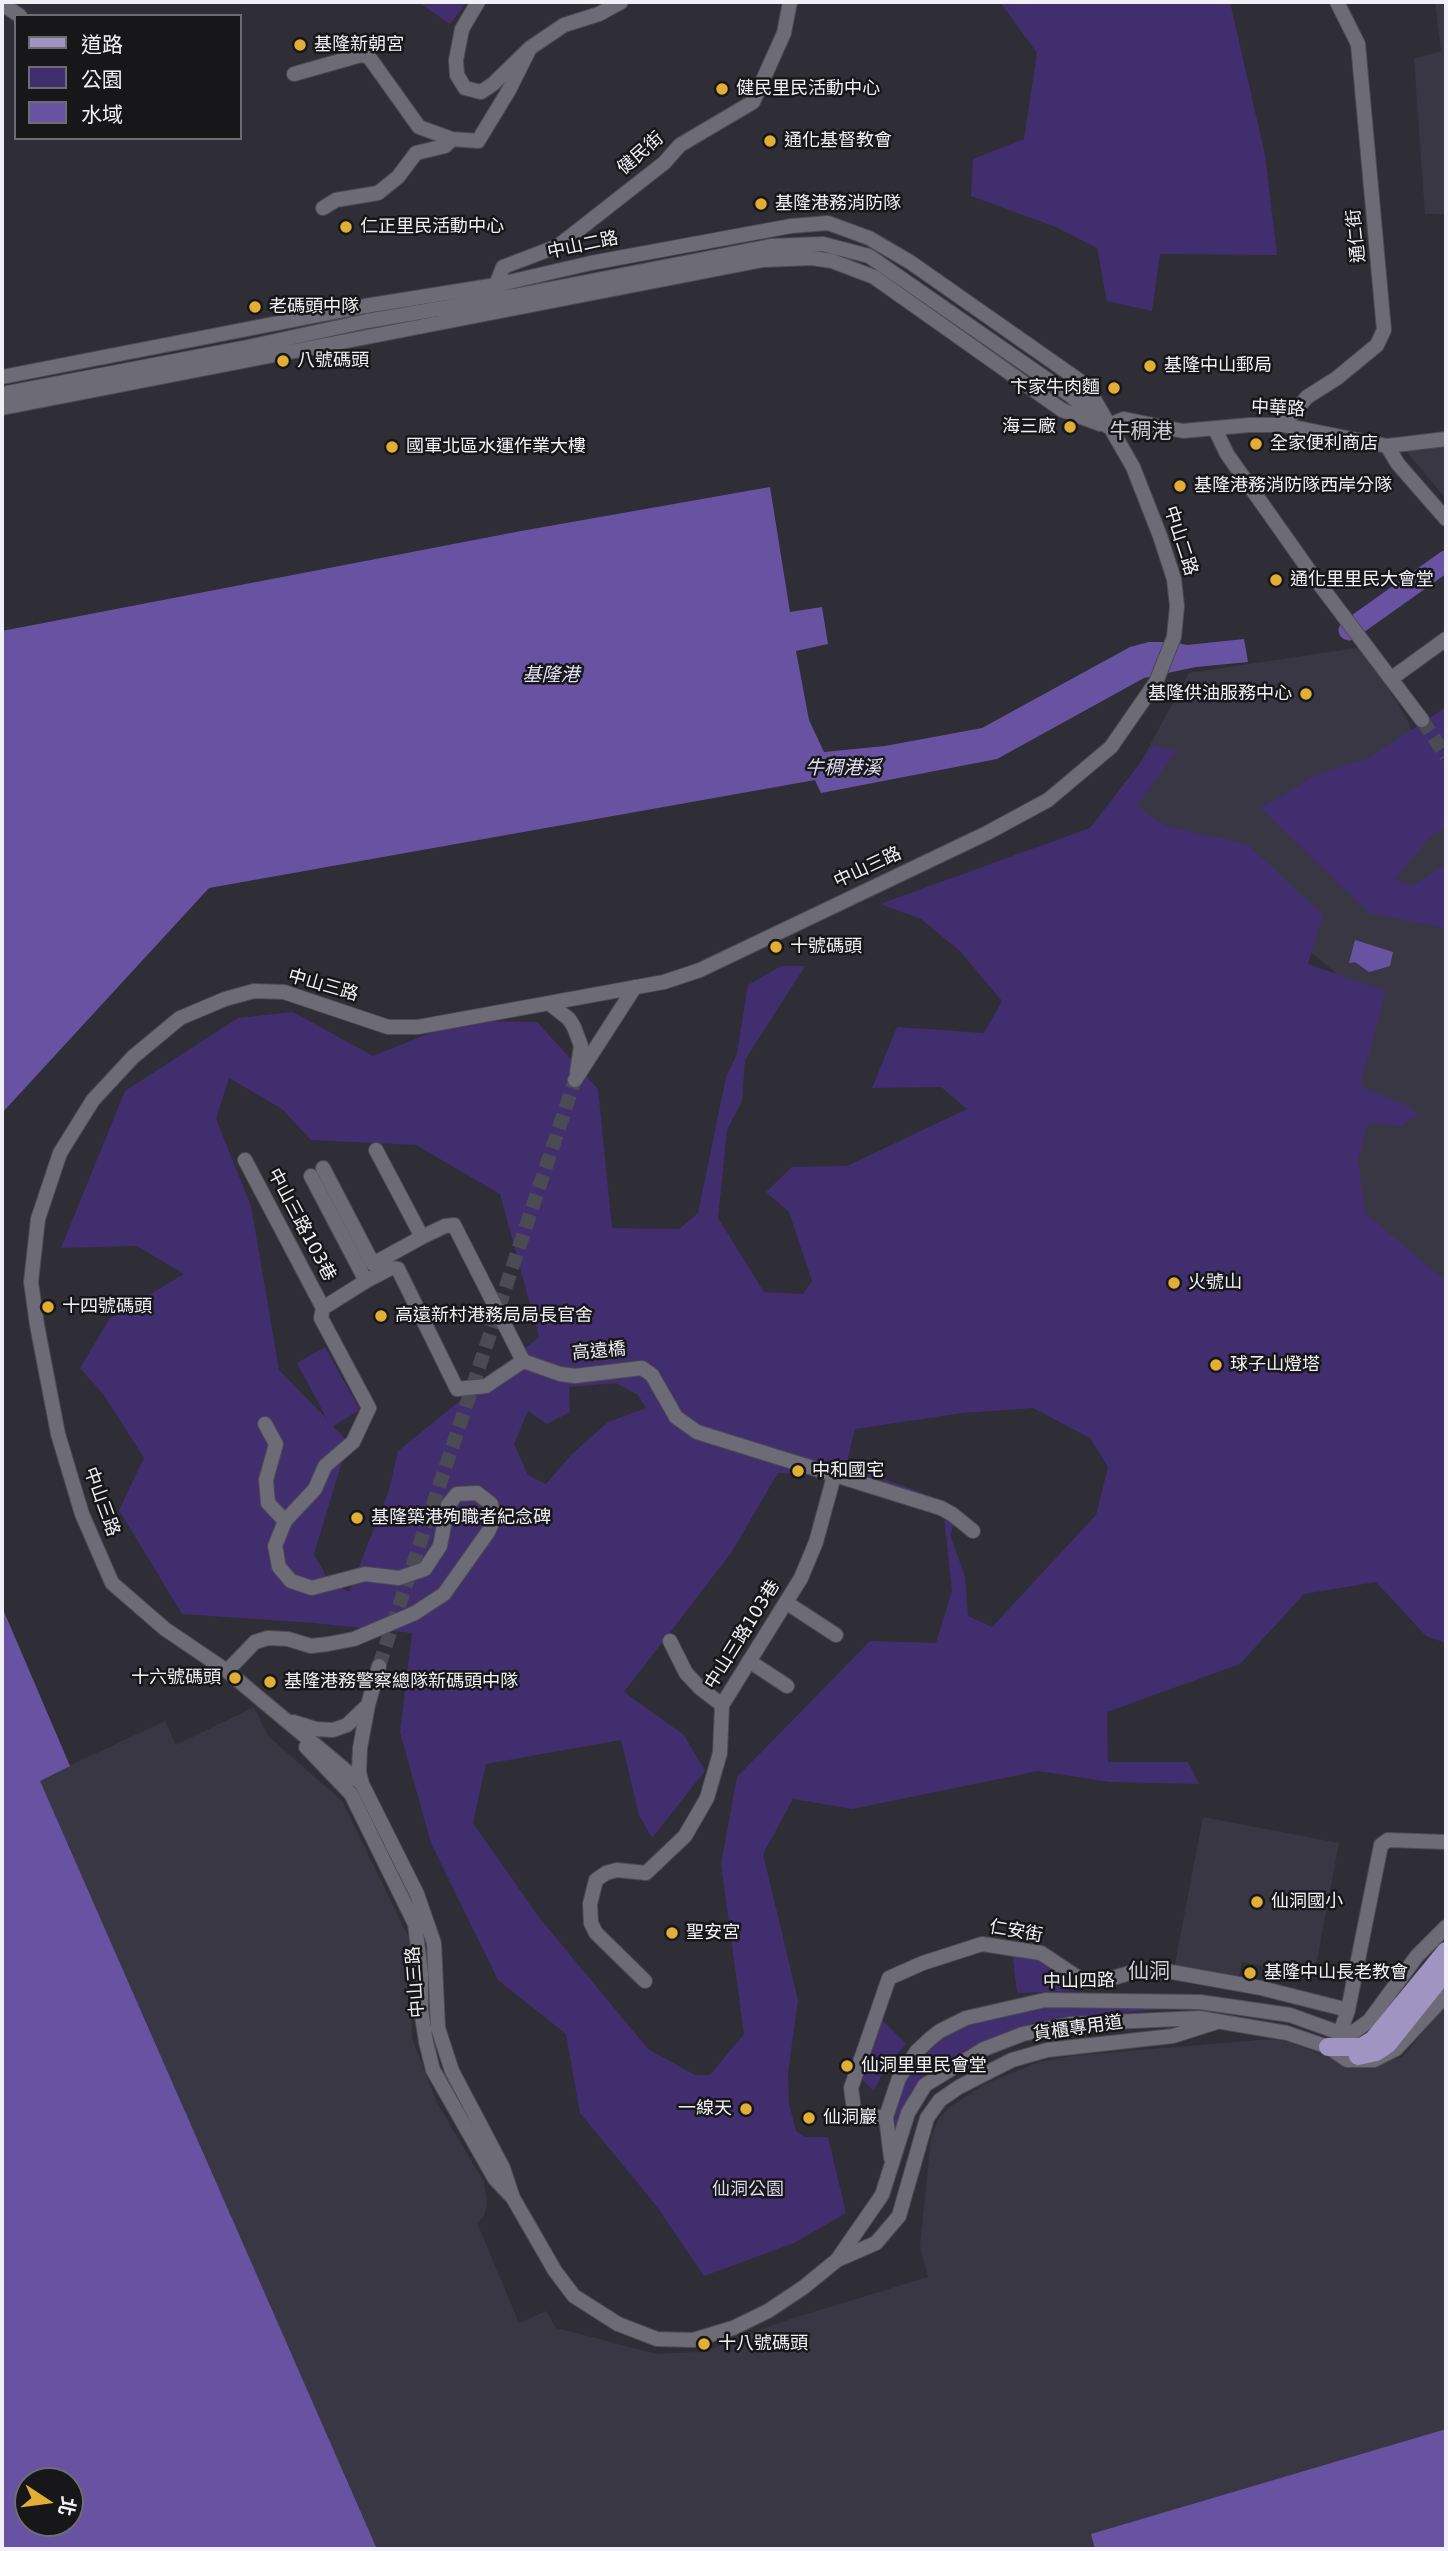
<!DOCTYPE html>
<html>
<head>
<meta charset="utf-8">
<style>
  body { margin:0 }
  #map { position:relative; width:1448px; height:2551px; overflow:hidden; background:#2f2e36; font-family:"DejaVu Sans","Noto Sans TC",sans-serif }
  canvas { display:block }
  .frame { position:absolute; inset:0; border:4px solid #f1f0f6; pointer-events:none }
  .legend { position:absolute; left:14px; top:14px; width:228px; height:126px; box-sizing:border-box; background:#17171a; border:2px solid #6e6e72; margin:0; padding:9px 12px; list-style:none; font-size:21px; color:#f1f0f6 }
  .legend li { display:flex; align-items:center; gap:14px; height:35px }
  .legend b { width:35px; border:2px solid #6e6e72 }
  .north { position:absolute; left:14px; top:2467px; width:70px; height:70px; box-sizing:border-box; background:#17171a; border:2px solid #6e6e72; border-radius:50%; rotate:103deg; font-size:19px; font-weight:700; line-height:28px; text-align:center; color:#f1f0f6 }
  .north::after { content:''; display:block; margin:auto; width:24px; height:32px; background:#e2ae34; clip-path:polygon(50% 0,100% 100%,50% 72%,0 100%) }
</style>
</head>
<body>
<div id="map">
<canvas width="1448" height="2551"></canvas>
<div class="frame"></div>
<ul class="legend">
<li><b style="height:9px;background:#9f94c2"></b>道路</li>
<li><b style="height:19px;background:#412e6f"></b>公園</li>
<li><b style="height:19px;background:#6853a2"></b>水域</li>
</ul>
<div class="north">北</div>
</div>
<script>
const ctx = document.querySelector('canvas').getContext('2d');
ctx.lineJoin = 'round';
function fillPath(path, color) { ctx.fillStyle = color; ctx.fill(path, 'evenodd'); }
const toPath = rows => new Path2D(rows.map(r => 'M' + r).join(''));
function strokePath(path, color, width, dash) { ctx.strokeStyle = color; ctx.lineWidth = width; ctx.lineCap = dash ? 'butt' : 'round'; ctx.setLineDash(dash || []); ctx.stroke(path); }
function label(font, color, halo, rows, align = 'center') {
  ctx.font = font + ' "DejaVu Sans","Noto Sans TC",sans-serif'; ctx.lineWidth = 5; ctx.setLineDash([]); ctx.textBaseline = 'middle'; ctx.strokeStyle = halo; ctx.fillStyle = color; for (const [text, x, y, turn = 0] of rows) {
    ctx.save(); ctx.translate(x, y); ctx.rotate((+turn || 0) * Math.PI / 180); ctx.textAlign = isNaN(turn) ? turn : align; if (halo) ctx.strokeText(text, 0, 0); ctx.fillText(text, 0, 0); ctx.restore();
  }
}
const built = toPath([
  [1435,2,1446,2,1446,214,1425,214,1414,59,1441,51],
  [1446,444,1446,499,1403,447],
  [1363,647,1408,721,1434,779,1446,774,1446,1309,1336,1235,1369,1000,1122,797,1189,673],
  [254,1707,268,1736,342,1801,409,1938,412,2038,437,2103,484,2182,487,2204,484,2216,477,2223,519,2323,546,2311,556,2328,657,2354,703,2352,781,2322,928,2277,920,2246,931,2138,939,2118,951,2106,985,2084,1039,2062,1071,2056,1271,2039,1289,2042,1345,2064,1379,2065,1402,2057,1446,2004,1446,2429,1092,2534,1095,2549,377,2549,39,1780,165,1721,176,1745],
  [1203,1817,1339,1843,1314,1976,1242,1962,1238,1981,1174,1969]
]);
const green = toPath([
  [418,2,467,2,450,24],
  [1000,2,1230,2,1265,155,1277,255,1160,254,1152,311,1107,301,1097,248,1056,227,971,196,973,159,1024,139,1037,53],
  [1446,707,1446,828,1432,835,1395,879,1412,886,1446,864,1446,928,1369,913,1261,808,1314,776,1370,757],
  [1154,745,1177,750,1137,806,1165,826,1247,844,1323,915,1308,964,1386,991,1360,1086,1408,1106,1419,1115,1401,1126,1368,1123,1358,1160,1365,1213,1446,1281,1446,1643,1426,1636,1376,1582,1304,1594,1240,1664,1107,1712,1108,1762,1188,1762,1199,1784,1110,1782,1038,1771,852,1809,793,1799,763,1854,798,2000,788,2073,789,2104,796,2131,805,2137,828,2137,846,2213,794,2243,704,2276,655,2204,580,2113,566,2034,498,1980,431,1843,400,1732,412,1633,314,1623,182,1614,119,1510,144,1458,104,1395,80,1368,110,1318,184,1274,137,1246,61,1248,125,1091,238,1018,293,1012,373,1056,460,1021,537,1022,598,1089,612,1228,679,1229,698,1213,726,1077,737,1054,748,985,781,966,805,966,745,1060,742,1101,727,1130,718,1218,764,1292,803,1294,812,1281,789,1212,766,1192,792,1167,847,1166,967,1109,941,1087,872,1088,897,1027,984,1033,1002,1001,960,951,921,919,880,904,1090,828],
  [229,1078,282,1109,311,1140,416,1145,500,1194,539,1337,398,1451,389,1490,349,1592,329,1581,314,1554,348,1442,333,1426,360,1410,325,1347,297,1363,327,1419,279,1370,251,1206,216,1119],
  [616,1383,638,1395,646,1408,608,1422,572,1454,546,1484,528,1475,514,1444,528,1411,547,1424,570,1412,569,1387],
  [1033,1408,1090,1438,1108,1467,1096,1515,992,1627,968,1616,965,1576,950,1535,959,1511,933,1497,851,1467,848,1457,855,1429,962,1413],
  [778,1473,823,1476,944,1517,952,1591,936,1643,870,1641,737,1777,721,1864,744,2034,710,2075,695,2075,648,2049,538,1916,473,1823,486,1764,621,1740,639,1815,652,1838,705,1771,684,1735,624,1692,731,1553],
  [1012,1951,1041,1955,1080,1982,1079,1991,1017,1993],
  [1091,2002,1158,2009,1033,2023,983,2042,935,2069,919,2082,903,2108,894,2133,893,2130,899,2089,919,2059,944,2037,959,2027,1033,2007],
  [882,2020,906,2044,885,2068,874,2091,860,2077,876,2032]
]);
const water = toPath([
  [770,487,790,612,822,607,828,644,796,651,809,720,824,752,885,746,982,728,1130,647,1149,642,1174,642,1187,645,1244,639,1248,662,1196,667,1144,678,997,759,821,793,815,780,209,888,2,1113,2,631,521,531],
  [1355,940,1393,952,1390,966,1369,972,1355,962,1349,963],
  [2,1607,70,1766,40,1781,377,2549,2,2549],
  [70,2481,70,2523,28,2523,28,2481],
  [1446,2429,1446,2549,1095,2549,1091,2534]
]);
const river = toPath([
  [1349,630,1446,561]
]);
const minorTunnel = toPath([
  [1422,720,1446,756],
  [379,1666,575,1080]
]);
const minor = toPath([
  [478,2,462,29,456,60,457,75,465,88,481,92,493,84,530,48,564,25,599,14,621,2],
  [2,4,20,16],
  [294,74,361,55,369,57,419,127,452,139,478,141,509,90,530,48],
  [323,208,336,200,378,193,398,177,416,153,445,146,452,139],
  [496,291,496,285,503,267,558,246,664,163,680,145,753,102,784,33,790,2],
  [2,377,365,306,496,285,591,263,791,226,828,223,869,238,910,262,1080,381,1094,399,1133,467,1160,536,1174,579,1177,606,1174,637,1156,682,1111,747,1048,800,987,833,700,970,664,982,418,1027,388,1027,284,992,254,991,225,999,180,1018,133,1057,93,1100,60,1153,38,1219,31,1282,37,1325,58,1434,82,1514,112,1583,165,1629,227,1671,362,1784,417,1894,434,1943,438,2028,452,2071,503,2168,513,2198],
  [2,394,243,348,367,321,514,296,771,246,823,244,869,256,1071,396,1101,420],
  [2,408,763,260,812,258,832,261,874,277,1062,410,1100,424],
  [1283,425,1307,397,1337,378,1377,345,1384,330,1358,44,1337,2],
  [1107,426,1124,419,1183,431,1249,425,1283,425,1387,446,1446,439],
  [1215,429,1227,454,1311,573,1422,720],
  [1387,446,1398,464,1446,519],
  [1392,678,1446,639],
  [550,1004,569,1019,574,1027,581,1046,577,1072],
  [575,1080,635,987],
  [245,1160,323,1308],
  [323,1168,373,1264,422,1237],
  [311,1176,366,1281],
  [523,1361,560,1374,575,1376,642,1368,652,1375,676,1417,697,1432,941,1508,952,1514,973,1531],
  [265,1424,276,1444,266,1480,268,1503,285,1521],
  [787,1603,836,1635],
  [670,1641,686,1673,700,1688,722,1705],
  [749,1661,787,1686],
  [227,1671,255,1642,268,1638,288,1639,311,1646,328,1644,354,1639,415,1613,444,1594,488,1532,494,1519,491,1504,477,1493,457,1494,448,1505,440,1546,425,1569,399,1578,365,1574,312,1588,291,1581,279,1567,275,1546,285,1521,315,1489,325,1466,353,1442,369,1408,321,1318,323,1308,366,1281,391,1268,398,1269,457,1389,486,1386,523,1361,454,1225,445,1226,422,1237,376,1150],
  [293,1722,316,1729,333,1730,347,1725,368,1705],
  [306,1747,351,1794,415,1924,421,1973,421,2009,426,2042,433,2070,495,2179,513,2198,555,2271,574,2296,618,2324,657,2339,693,2340,733,2328,768,2311,804,2287,837,2260,882,2195,908,2113,925,2085,984,2049,1023,2034,1070,2024,1199,2018,1287,2033,1328,2047,1347,2060,1374,2060,1396,2049,1446,1995],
  [362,1784,359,1772,360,1748,368,1705,379,1666],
  [645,1981,596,1933,591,1923,590,1904,596,1880,606,1873,617,1870,646,1873,685,1836,707,1798,720,1753,722,1705,801,1578,816,1542,834,1476],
  [1340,2033,1348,2010,1381,1845,1388,1840,1446,1842],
  [886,2117,855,2117,851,2088,889,1978,923,1963,982,1944,1041,1953,1083,1981,1116,1977,1133,1972,1172,1972,1261,1988,1348,2010],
  [891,2158,886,2117,899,2078,917,2051,931,2038,940,2031,966,2018,1045,2000,1200,2002,1290,2015,1340,2033,1355,2031,1369,2021,1417,1956,1446,1927],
  [837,2260,876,2243,899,2216,927,2118,940,2100,959,2087,1012,2060,1047,2050,1173,2036,1217,2022]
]);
const major = toPath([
  [1328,2047,1361,2047,1373,2040,1446,1951],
  [1358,2056,1376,2052,1388,2044,1446,1971]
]);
const markers = [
  [300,45,7,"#e2ae34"],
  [722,89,7,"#e2ae34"],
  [770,141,7,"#e2ae34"],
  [761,204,7,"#e2ae34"],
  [346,227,7,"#e2ae34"],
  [255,307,7,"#e2ae34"],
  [283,361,7,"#e2ae34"],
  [1150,366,7,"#e2ae34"],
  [1114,388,7,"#e2ae34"],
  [1070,427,7,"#e2ae34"],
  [1256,444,7,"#e2ae34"],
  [392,447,7,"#e2ae34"],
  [1180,486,7,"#e2ae34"],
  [1276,580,7,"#e2ae34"],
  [1306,694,7,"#e2ae34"],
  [776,947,7,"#e2ae34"],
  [1174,1283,7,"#e2ae34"],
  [48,1307,7,"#e2ae34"],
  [381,1316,7,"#e2ae34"],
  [1216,1365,7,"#e2ae34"],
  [798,1471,7,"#e2ae34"],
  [357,1518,7,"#e2ae34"],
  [235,1678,7,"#e2ae34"],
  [270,1682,7,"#e2ae34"],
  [1257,1902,7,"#e2ae34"],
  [672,1933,7,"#e2ae34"],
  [1250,1973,7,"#e2ae34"],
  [847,2066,7,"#e2ae34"],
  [746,2109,7,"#e2ae34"],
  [809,2118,7,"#e2ae34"],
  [704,2344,7,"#e2ae34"]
];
const poiNames = [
  ["基隆新朝宮",314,45],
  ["健民里民活動中心",736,89],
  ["通化基督教會",784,141],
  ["基隆港務消防隊",775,204],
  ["仁正里民活動中心",360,227],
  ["老碼頭中隊",269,307],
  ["八號碼頭",297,361],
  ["基隆中山郵局",1164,366],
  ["卞家牛肉麵",1100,388,"right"],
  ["海三廠",1056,427,"right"],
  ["全家便利商店",1270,444],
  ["國軍北區水運作業大樓",406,447],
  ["基隆港務消防隊西岸分隊",1194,486],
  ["通化里里民大會堂",1290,580],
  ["基隆供油服務中心",1292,694,"right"],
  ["十號碼頭",790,947],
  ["火號山",1188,1283],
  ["十四號碼頭",62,1307],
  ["高遠新村港務局局長官舍",395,1316],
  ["球子山燈塔",1230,1365],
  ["中和國宅",812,1471],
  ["基隆築港殉職者紀念碑",371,1518],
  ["十六號碼頭",221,1678,"right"],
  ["基隆港務警察總隊新碼頭中隊",284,1682],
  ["仙洞國小",1271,1902],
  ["聖安宮",686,1933],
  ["基隆中山長老教會",1264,1973],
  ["仙洞里里民會堂",861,2066],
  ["一線天",732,2109,"right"],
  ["仙洞巖",823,2118],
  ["十八號碼頭",718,2344]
];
const streetNames = [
  ["健民街",641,154,-41],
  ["通仁街",1357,236,-96],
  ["中山二路",583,246,-12],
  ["中華路",1278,409,3],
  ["中山二路",1180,541,72],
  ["中山三路",868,868,-25],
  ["中山三路",323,986,16],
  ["中山三路103巷",301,1225,62],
  ["高遠橋",599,1352,-5],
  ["中山三路",101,1502,70],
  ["中山三路103巷",743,1635,-58],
  ["仁安街",1016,1932,10],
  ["中山三路",416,1982,-94],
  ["中山四路",1079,1982,-1],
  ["貨櫃專用道",1078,2029,-8]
];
const parkNames = [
  ["仙洞公園",748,2190]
];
const waterNames = [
  ["基隆港",551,676],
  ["牛稠港溪",843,769]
];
const quarterNames = [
  ["牛稠港",1141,433],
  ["仙洞",1149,1973]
];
fillPath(built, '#3a3745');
fillPath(green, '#412e6f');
fillPath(water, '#6853a2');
strokePath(river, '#6853a2', 21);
strokePath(minorTunnel, '#4c4b53', 14, [14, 7]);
strokePath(minor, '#4c4a52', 16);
strokePath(major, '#4c4a52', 19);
strokePath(minor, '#6d6b75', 14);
strokePath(major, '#9f94c2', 18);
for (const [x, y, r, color] of markers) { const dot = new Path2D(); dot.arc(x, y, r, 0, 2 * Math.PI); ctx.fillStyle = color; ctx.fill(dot); strokePath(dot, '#17171a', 2.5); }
label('18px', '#f1f0f6', '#17171a', poiNames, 'left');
label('18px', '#f1f0f6', '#17171a', streetNames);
label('18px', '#dbd7ed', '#17171a', parkNames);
label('italic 19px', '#e2def4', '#17171a', waterNames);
label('21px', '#cccad5', '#17171a', quarterNames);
</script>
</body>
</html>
